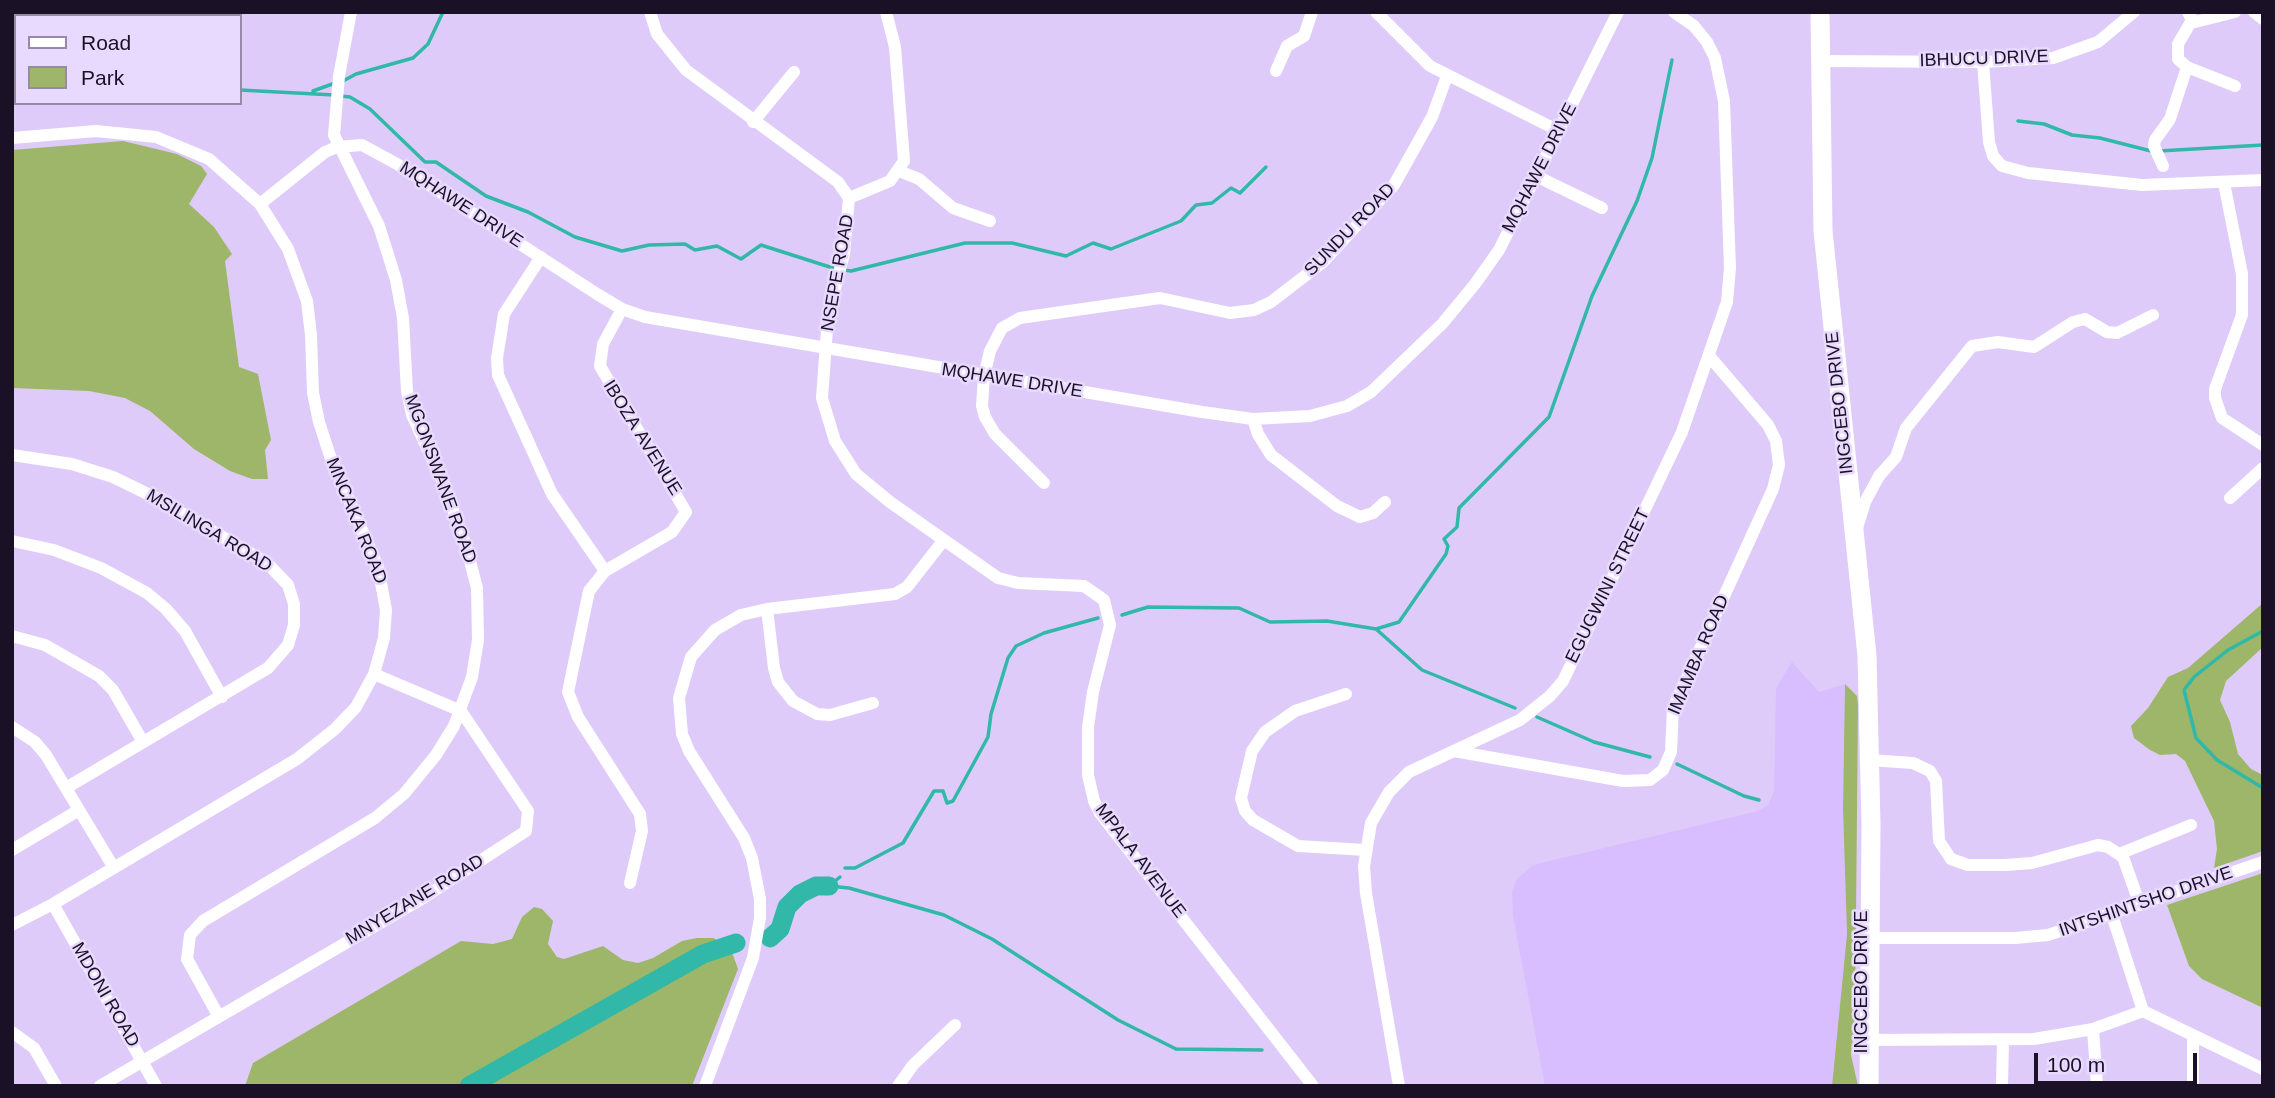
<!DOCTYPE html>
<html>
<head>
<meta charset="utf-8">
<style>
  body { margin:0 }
  #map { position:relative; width:2275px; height:1098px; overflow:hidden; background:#decbf9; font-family:Arial,sans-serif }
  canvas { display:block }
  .frame { position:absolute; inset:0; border:14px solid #1b1126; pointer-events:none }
  .legend { position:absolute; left:14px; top:14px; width:228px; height:91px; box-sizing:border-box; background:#e8dafe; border:2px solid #968aa8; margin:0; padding:9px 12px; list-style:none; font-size:21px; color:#1b1126 }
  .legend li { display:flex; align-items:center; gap:14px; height:35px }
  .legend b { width:35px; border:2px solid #968aa8 }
  .scale { position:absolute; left:2034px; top:1053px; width:163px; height:32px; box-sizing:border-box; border:4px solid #1b1126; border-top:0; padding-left:9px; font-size:21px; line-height:24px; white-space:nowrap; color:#1b1126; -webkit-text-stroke:5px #e8dafe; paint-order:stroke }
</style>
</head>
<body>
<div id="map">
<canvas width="2275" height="1098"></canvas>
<div class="frame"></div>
<ul class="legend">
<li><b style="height:9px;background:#fff"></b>Road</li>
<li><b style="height:19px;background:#9db669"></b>Park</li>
</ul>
<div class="scale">100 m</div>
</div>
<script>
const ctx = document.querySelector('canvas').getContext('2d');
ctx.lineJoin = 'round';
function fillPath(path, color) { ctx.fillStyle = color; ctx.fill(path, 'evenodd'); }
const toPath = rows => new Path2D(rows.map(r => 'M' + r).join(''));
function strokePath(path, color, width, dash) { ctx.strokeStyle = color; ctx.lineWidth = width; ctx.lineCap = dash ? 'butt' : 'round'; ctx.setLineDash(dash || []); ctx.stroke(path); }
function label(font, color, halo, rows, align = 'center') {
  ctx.font = font + ' Arial,sans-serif'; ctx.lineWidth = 5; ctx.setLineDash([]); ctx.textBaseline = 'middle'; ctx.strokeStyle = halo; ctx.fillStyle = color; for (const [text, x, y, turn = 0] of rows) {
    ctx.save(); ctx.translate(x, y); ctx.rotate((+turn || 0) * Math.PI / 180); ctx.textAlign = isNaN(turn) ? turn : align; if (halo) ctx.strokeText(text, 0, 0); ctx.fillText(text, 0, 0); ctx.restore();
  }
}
const built = toPath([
  [1792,662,1819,692,1845,684,1843,809,1847,934,1832,1086,1545,1086,1513,916,1512,892,1517,879,1533,865,1758,811,1768,805,1774,792,1776,688]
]);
const green = toPath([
  [123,141,177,154,201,166,207,174,189,204,214,227,232,254,225,261,239,367,258,374,271,440,265,450,268,479,252,479,230,471,194,449,150,411,125,398,89,391,12,388,12,150],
  [2263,603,2263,647,2226,681,2220,700,2230,722,2238,754,2251,769,2263,775,2263,851,2214,868,2217,849,2214,821,2185,761,2176,754,2160,755,2150,750,2134,738,2131,726,2148,708,2168,677,2188,668],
  [1845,684,1857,696,1858,705,1855,1020,1851,1055,1858,1086,1832,1086,1847,934,1843,809],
  [2263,873,2263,1008,2202,979,2189,966,2167,905],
  [534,907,542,909,553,921,548,944,557,957,564,959,603,946,623,960,638,963,653,958,682,941,697,938,714,938,733,955,738,969,692,1086,245,1086,253,1063,461,941,493,944,512,939,522,917]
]);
const stream = toPath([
  [12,54,16,54],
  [343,81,356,74,413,58,428,44,443,12],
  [240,90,334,95],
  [313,91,335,83],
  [341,96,350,97,370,109,425,162,436,162,486,196,528,212,575,237,622,251,649,245,685,244,695,250,717,246,741,259,761,245,836,269],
  [2018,121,2044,124,2072,135,2100,138,2151,151],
  [2159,151,2263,145],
  [844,270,851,271,965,243,1012,243,1066,256,1093,243,1111,249,1181,221,1196,205,1212,203,1231,188,1240,193,1266,167],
  [1122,615,1148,607,1239,608,1270,622,1327,621,1376,629,1399,622,1446,554,1448,546,1444,539,1457,527,1459,508,1549,417,1592,296,1637,201,1652,158,1672,60],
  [1376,629,1422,670,1515,708],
  [2263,631,2228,650,2194,677,2184,690,2196,738,2217,760,2263,788],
  [1537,717,1594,742,1650,757],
  [1677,764,1744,796,1759,800],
  [845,868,855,868,903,843,934,791,943,791,947,803,953,801,988,737,991,714,1008,658,1016,646,1044,633,1098,618],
  [829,886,849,888,944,915,992,939,1118,1020,1176,1049,1262,1050],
  [829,886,840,877]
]);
const river = toPath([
  [770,938,780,929,787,907,800,894,816,886,829,886],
  [469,1086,703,954,736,943]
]);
const street = toPath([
  [650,12,657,34,686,70,838,182,849,198,844,254,828,315,822,398,835,441,856,474,890,502,998,578,1018,583,1084,586,1104,600,1110,625,1093,692,1088,727,1088,775,1094,801,1100,813,1313,1086],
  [1376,12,1430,66,1559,131],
  [2188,12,2192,20,2178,44,2178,59,2187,67,2235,86],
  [2254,12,2263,19],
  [2191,23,2235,12],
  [1820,61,1983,62,2053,58,2098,42,2134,12],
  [1983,62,1989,142,1993,156,2002,166,2028,173,2142,185,2263,180],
  [1276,71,1287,46,1304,36,1312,12],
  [753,122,794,72],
  [12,138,96,131,156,137,209,159,260,204,288,249,307,301,311,335,313,393,319,422,330,456,378,567,386,610,384,638,374,674,356,707,335,729,297,759,53,904,12,925],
  [2163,166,2154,146,2155,140,2170,119,2187,67],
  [899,171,919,179,953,208,990,221],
  [1536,176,1602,208],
  [2224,183,2242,274,2242,315,2215,389,2215,398,2222,418,2263,445],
  [849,198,890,181,904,161,895,47,886,12],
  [260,204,325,152,337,147,362,145,397,164,597,294,622,309,645,317,1202,412,1253,419,1310,416,1347,406,1371,392,1442,324,1475,284,1499,250,1618,12],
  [541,257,504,314,497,358,498,375,552,494,605,571,589,591,568,692,578,717,640,814,642,831,630,883],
  [1253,419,1258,434,1271,455,1337,506,1360,517,1373,513,1385,502],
  [12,455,72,464,113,477,156,498,267,563,288,585,294,604,294,625,288,645,268,668,66,788],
  [1044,483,995,434,985,417,982,406,984,376,990,351,1002,328,1020,318,1160,298,1230,313,1254,310,1271,302,1323,262,1394,185,1432,117,1447,76],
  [2230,498,2263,468],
  [1857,528,1865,502,1879,476,1896,457,1906,428,1972,346,1998,342,2034,347,2073,322,2085,319,2107,332,2117,333,2153,315],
  [12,541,54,550,101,568,147,593,166,609,185,631,222,697],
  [605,571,672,532,686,512,600,366,603,344,622,309],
  [767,609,774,668,778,682,793,701,817,714,830,715,873,703],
  [12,636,45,645,99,676,113,690,143,742],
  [1346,694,1295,711,1265,732,1252,751,1241,798,1245,811,1253,820,1298,846,1366,850],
  [12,727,35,742,46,755,114,868],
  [1454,751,1623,781,1650,780,1663,770,1671,752,1673,708,1773,489,1779,465,1776,441,1768,425,1710,357],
  [1869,760,1913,763,1930,771,1936,781,1939,841,1951,859,1968,865,2005,865,2032,863,2098,845,2108,847,2123,857,2140,905],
  [12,850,79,810],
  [2119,854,2191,825],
  [53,904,156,1086],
  [2112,915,2143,1011],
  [1863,938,2015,938,2048,935,2263,862],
  [218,1015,187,959,190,935,203,921,375,818,404,794,436,755,454,726,472,677,478,640,477,588,466,546,445,487,412,415,407,391,403,318,396,280,379,226,334,135,339,76,351,12],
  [2093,1029,2097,1086],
  [12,1032,34,1048,56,1086],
  [2193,1035,2193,1086],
  [1862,1040,2034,1039,2093,1029,2143,1011,2263,1069],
  [100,1086,423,898,526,831,528,811,461,711,374,674],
  [705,1086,753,958,760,918,760,899,752,858,744,838,689,751,682,734,679,698,691,657,715,630,741,615,767,609,895,594,907,587,943,541],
  [898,1086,913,1065,955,1025],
  [1399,1086,1366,893,1364,866,1371,823,1389,792,1409,772,1520,720,1550,696,1563,681,1682,432,1727,302,1730,268,1724,101,1715,58,1707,42,1694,26,1674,12],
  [2002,1086,2003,1040]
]);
const secondary = toPath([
  [1820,12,1823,231,1867,656,1871,824,1869,1086]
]);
const streetNames = [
  ["IBHUCU DRIVE",1984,59,-2],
  ["MQHAWE DRIVE",1540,168,-63],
  ["MQHAWE DRIVE",461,205,33],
  ["SUNDU ROAD",1350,230,-46],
  ["NSEPE ROAD",838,273,-80],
  ["MQHAWE DRIVE",1012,381,9],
  ["INGCEBO DRIVE",1840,403,-96],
  ["IBOZA AVENUE",642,438,58],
  ["MGONSWANE ROAD",440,479,70],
  ["MNCAKA ROAD",356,521,68],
  ["MSILINGA ROAD",209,531,31],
  ["EGUGWINI STREET",1608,586,-64],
  ["IMAMBA ROAD",1699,655,-67],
  ["MPALA AVENUE",1140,861,53],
  ["MNYEZANE ROAD",415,900,-31],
  ["INTSHINTSHO DRIVE",2146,902,-19],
  ["INGCEBO DRIVE",1862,982,-90],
  ["MDONI ROAD",105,995,60]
];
fillPath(built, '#d9beff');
fillPath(green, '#9db669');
strokePath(stream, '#32b8a8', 3.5);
strokePath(river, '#32b8a8', 19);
strokePath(street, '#fff', 12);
strokePath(secondary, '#fff', 19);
label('18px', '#1b1126', '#e8dafe', streetNames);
</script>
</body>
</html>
